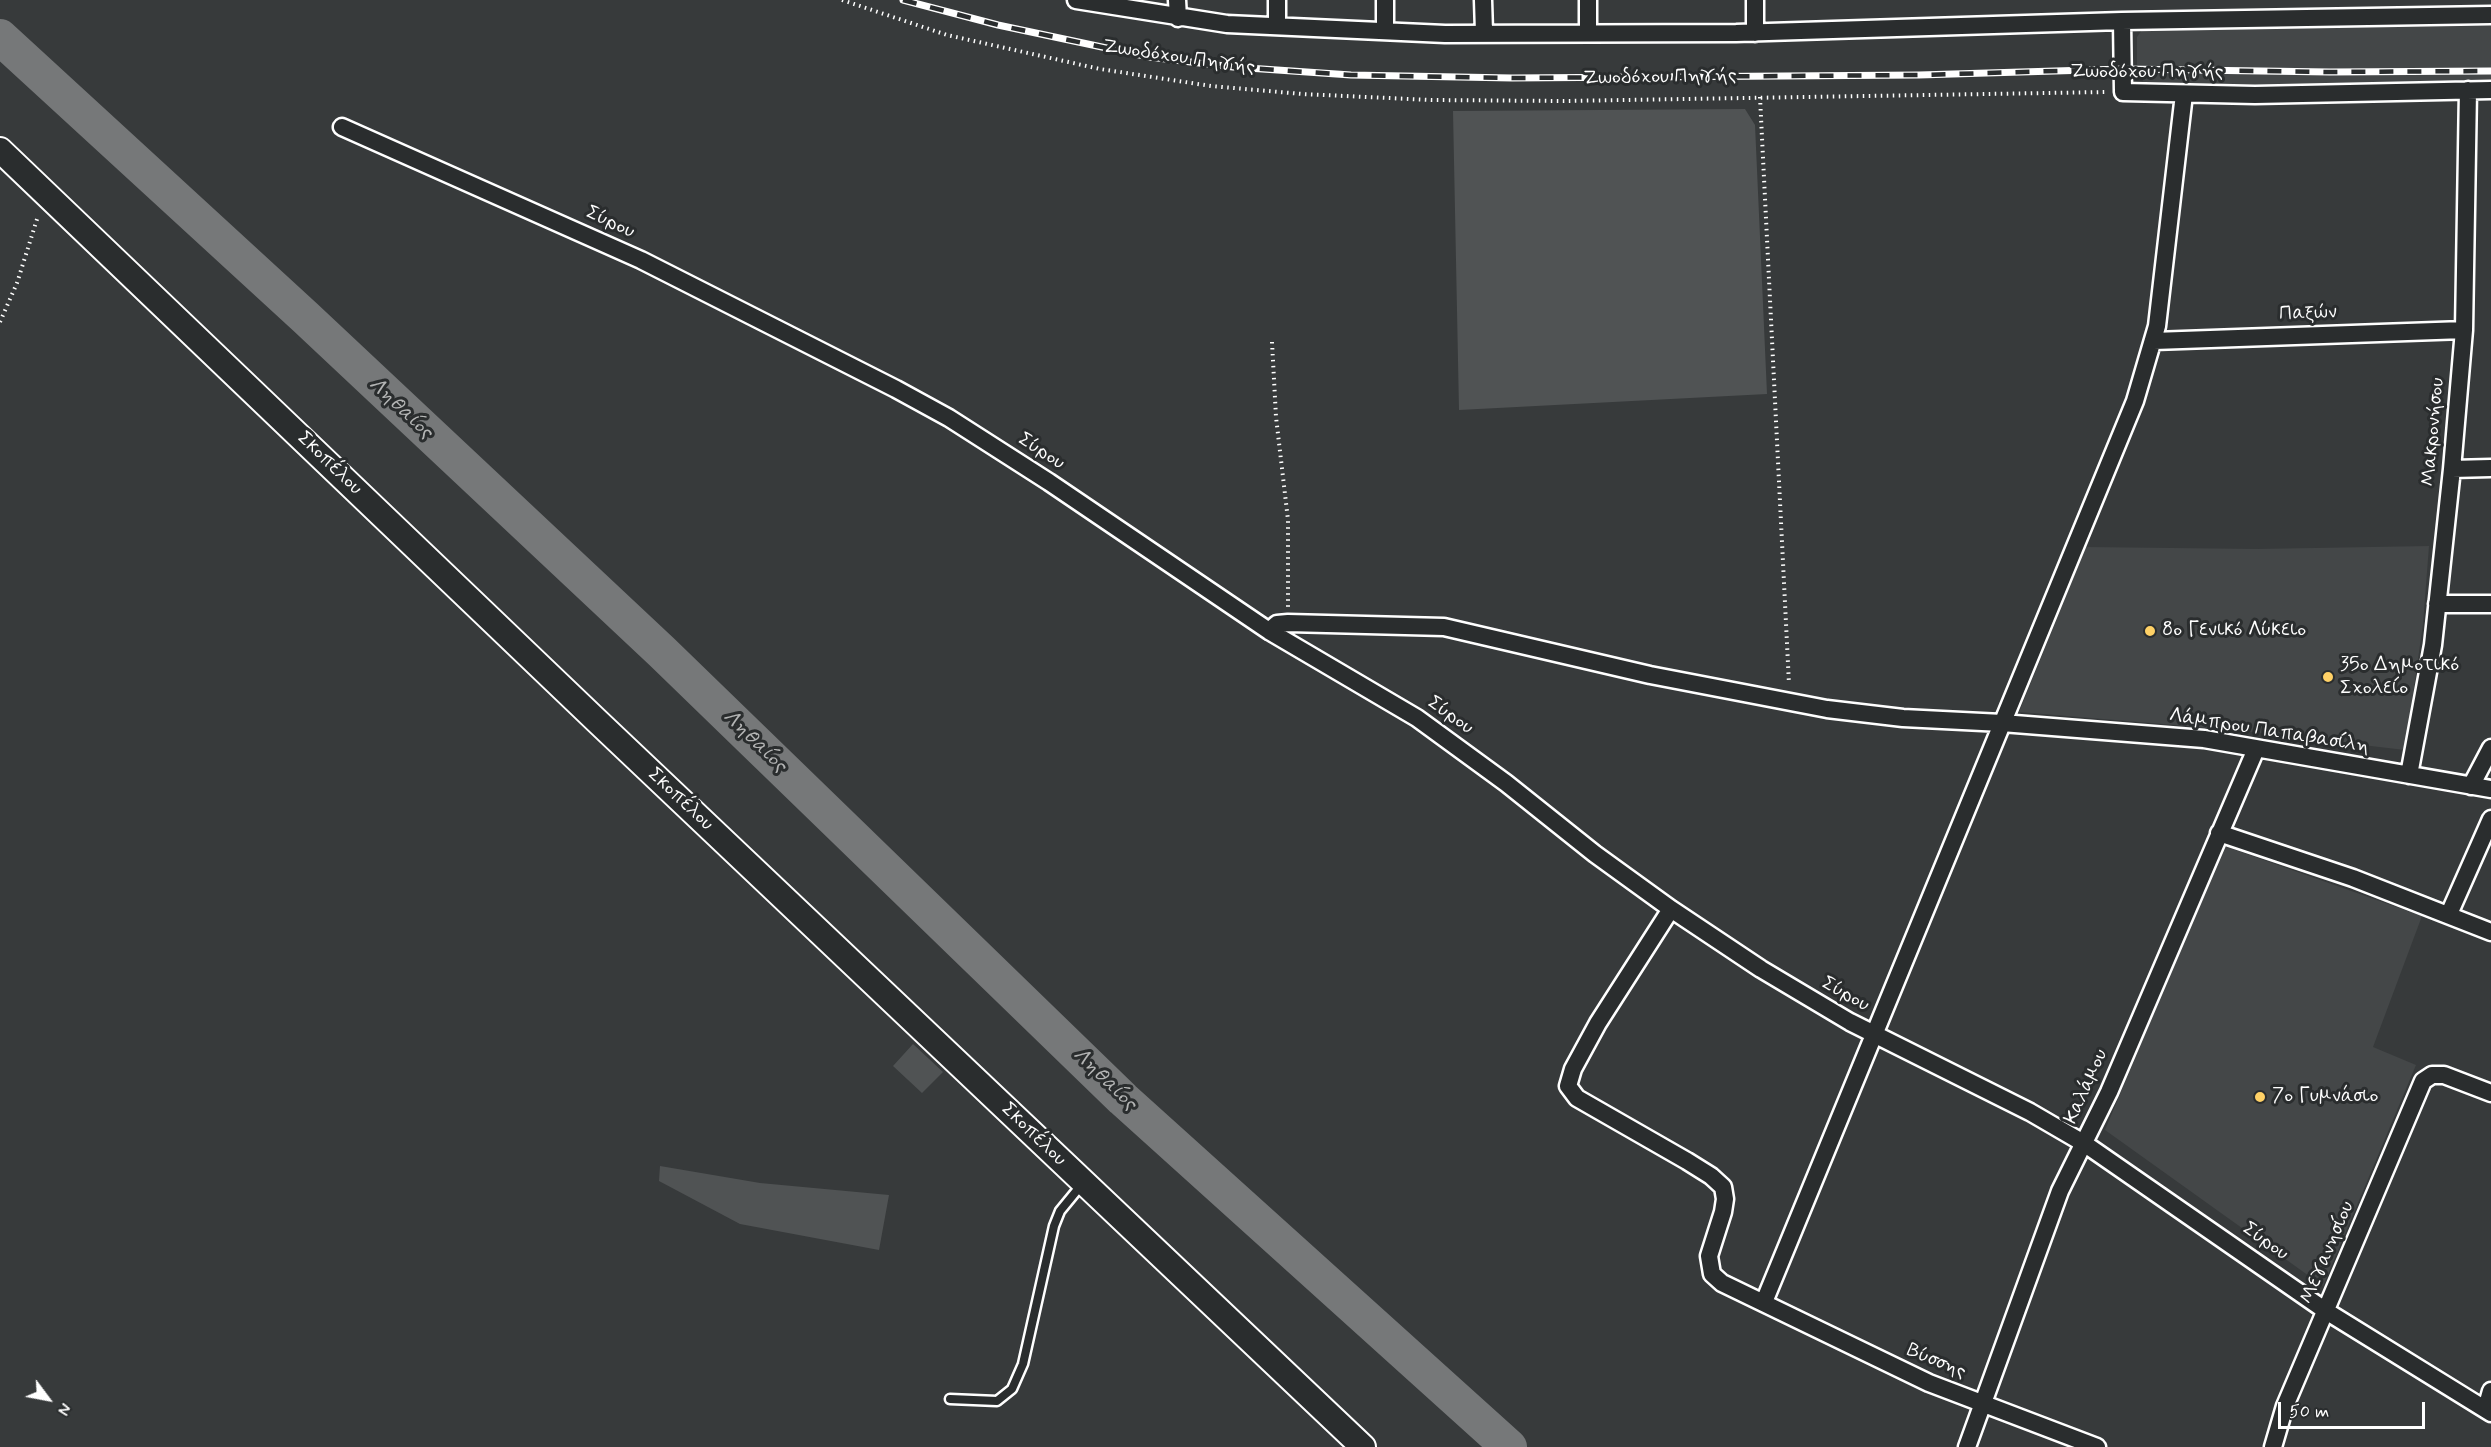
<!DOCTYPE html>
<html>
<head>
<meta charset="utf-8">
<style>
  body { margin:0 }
  #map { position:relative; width:2491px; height:1447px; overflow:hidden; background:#373a3b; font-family:Mynerve,sans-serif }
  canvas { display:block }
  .north { position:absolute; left:18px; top:1369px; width:60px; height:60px; -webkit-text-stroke:4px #2a2d2e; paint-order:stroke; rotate:122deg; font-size:16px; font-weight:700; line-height:24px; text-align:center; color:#fff }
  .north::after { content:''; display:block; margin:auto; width:21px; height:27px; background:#fff; clip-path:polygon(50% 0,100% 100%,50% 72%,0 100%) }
  .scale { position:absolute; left:2278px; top:1402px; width:147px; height:27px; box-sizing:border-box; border:3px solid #fff; border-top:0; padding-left:8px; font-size:18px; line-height:21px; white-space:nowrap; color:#fff; -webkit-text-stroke:4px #2a2d2e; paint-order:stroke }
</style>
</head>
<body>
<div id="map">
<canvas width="2491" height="1447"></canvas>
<div class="north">N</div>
<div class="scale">50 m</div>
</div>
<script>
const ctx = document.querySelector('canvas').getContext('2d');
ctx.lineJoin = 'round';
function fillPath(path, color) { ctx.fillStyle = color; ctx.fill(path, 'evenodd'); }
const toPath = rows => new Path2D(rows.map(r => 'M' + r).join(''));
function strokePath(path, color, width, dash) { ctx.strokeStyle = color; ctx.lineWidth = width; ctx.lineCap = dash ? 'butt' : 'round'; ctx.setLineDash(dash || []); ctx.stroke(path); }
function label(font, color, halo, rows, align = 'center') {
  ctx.font = font + ' Mynerve,sans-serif'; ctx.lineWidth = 6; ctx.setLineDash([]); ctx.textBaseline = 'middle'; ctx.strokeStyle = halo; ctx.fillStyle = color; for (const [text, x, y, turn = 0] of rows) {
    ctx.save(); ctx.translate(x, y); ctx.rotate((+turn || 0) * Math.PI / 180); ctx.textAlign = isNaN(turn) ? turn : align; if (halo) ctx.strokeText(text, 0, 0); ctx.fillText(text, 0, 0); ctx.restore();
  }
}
const built = toPath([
  [2491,26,2491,85,2379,88,2144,82,2137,74,2137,37,2142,30,2189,28],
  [2429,546,2423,624,2405,750,2235,730,2019,712,2086,547,2257,549],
  [2224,846,2422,916,2373,1047,2416,1065,2323,1286,2105,1130]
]);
const green = toPath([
  [1745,109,1755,125,1767,394,1459,410,1453,111],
  [913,1044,943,1072,922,1093,893,1066],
  [660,1166,760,1183,889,1195,879,1250,740,1224,659,1181]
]);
const river = toPath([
  [0,37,305,317,662,652,1123,1099,1509,1447]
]);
const path = toPath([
  [842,0,947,35,1100,69,1211,86,1302,94,1431,100,1564,101,2107,92],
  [1760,97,1789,684],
  [0,322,17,283,38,216],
  [1272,342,1276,417,1288,520,1288,608]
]);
const lane = toPath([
  [950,1399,997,1401,1012,1389,1023,1364,1054,1226,1060,1211,1083,1183]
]);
const street = toPath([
  [1076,0,1227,24,1445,34,1736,33,2122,21,2491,15],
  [1177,0,1178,18],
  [1385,0,1385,31],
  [1483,0,1484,32],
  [1588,0,1588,33],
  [1755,0,1755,33],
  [2122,21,2123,92,2255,95,2491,90],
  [1277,26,1277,0],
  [342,127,641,260,896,389,949,418,1049,482,1269,631,1417,718,1506,783,1595,854,1671,909,1761,969,1850,1022,2030,1112,2085,1144,2326,1311,2491,1413],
  [2154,341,2464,330],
  [2452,469,2491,468],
  [2437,604,2491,604],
  [1269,631,1277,624,1288,623,1444,627,1650,675,1827,709,1903,718,2002,723,2204,739,2491,789],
  [2409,775,2433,645,2452,469,2464,330,2468,90],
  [2471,786,2491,748],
  [2219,833,2353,878,2491,932],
  [1671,909,1598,1023,1573,1069,1568,1086,1577,1098,1687,1161,1711,1176,1723,1187,1725,1199,1723,1212,1709,1256,1712,1274,1722,1283,1929,1383,2097,1447],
  [2449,914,2491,819],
  [1764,1302,2135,401,2157,326,2184,94],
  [2486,1409,2491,1391],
  [1967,1447,2060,1191,2109,1092,2256,749],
  [2273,1447,2285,1406,2423,1081,2432,1075,2444,1075,2491,1093]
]);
const secondary = toPath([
  [0,150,597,721,1363,1447]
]);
const rail = toPath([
  [903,0,998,25,1149,57,1233,67,1351,75,1512,78,1919,75,2123,69,2330,72,2491,71]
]);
const markers = [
  [2150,631,6,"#ffd166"],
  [2328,677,6,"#ffd166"],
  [2260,1097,6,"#ffd166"]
];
const streetNames = [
  ["Ζωοδόχου Πηγής",1179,58,8],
  ["Ζωοδόχου Πηγής",2147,73],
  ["Ζωοδόχου Πηγής",1660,78,-1],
  ["Σύρου",610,223,25],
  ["Παξών",2308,314,-2],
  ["Μακρονήσου",2434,432,-85],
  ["Σύρου",1041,452,33],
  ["Σκοπέλου",329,464,44],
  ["Σύρου",1450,716,35],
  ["Λάμπρου Παπαβασίλη",2269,732,9],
  ["Σκοπέλου",680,800,43],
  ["Σύρου",1845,995,29],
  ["Καλάμου",2087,1087,-66],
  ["Σκοπέλου",1033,1135,44],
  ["Σύρου",2265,1242,35],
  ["Μεγανησίου",2328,1253,-67],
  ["Βύσσης",1936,1362,23]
];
const poiNames = [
  ["8ο Γενικό Λύκειο",2162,631],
  ["35ο Δημοτικό",2340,666],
  ["Σχολείο",2340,689],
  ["7ο Γυμνάσιο",2272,1097]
];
const waterNames = [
  ["Ληθαίος",400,409,43],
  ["Ληθαίος",754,742,44],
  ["Ληθαίος",1104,1080,44]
];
fillPath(built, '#444748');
fillPath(green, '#505354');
strokePath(river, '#767879', 36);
strokePath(lane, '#fff', 13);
strokePath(street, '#fff', 21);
strokePath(secondary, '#fff', 28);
strokePath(path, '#fff', 4, [1.5, 4.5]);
strokePath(lane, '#2a2d2e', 8);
strokePath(street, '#2a2d2e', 16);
strokePath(secondary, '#2a2d2e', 24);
strokePath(rail, '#fff', 7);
strokePath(rail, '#2a2d2e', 4.5, [14]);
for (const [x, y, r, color] of markers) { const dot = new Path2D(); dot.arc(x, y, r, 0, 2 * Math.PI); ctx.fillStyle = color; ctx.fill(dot); strokePath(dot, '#2a2d2e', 2); }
label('20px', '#fff', '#2a2d2e', streetNames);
label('20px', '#fff', '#2a2d2e', poiNames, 'left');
label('italic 21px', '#b4b5b5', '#2a2d2e', waterNames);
</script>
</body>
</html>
